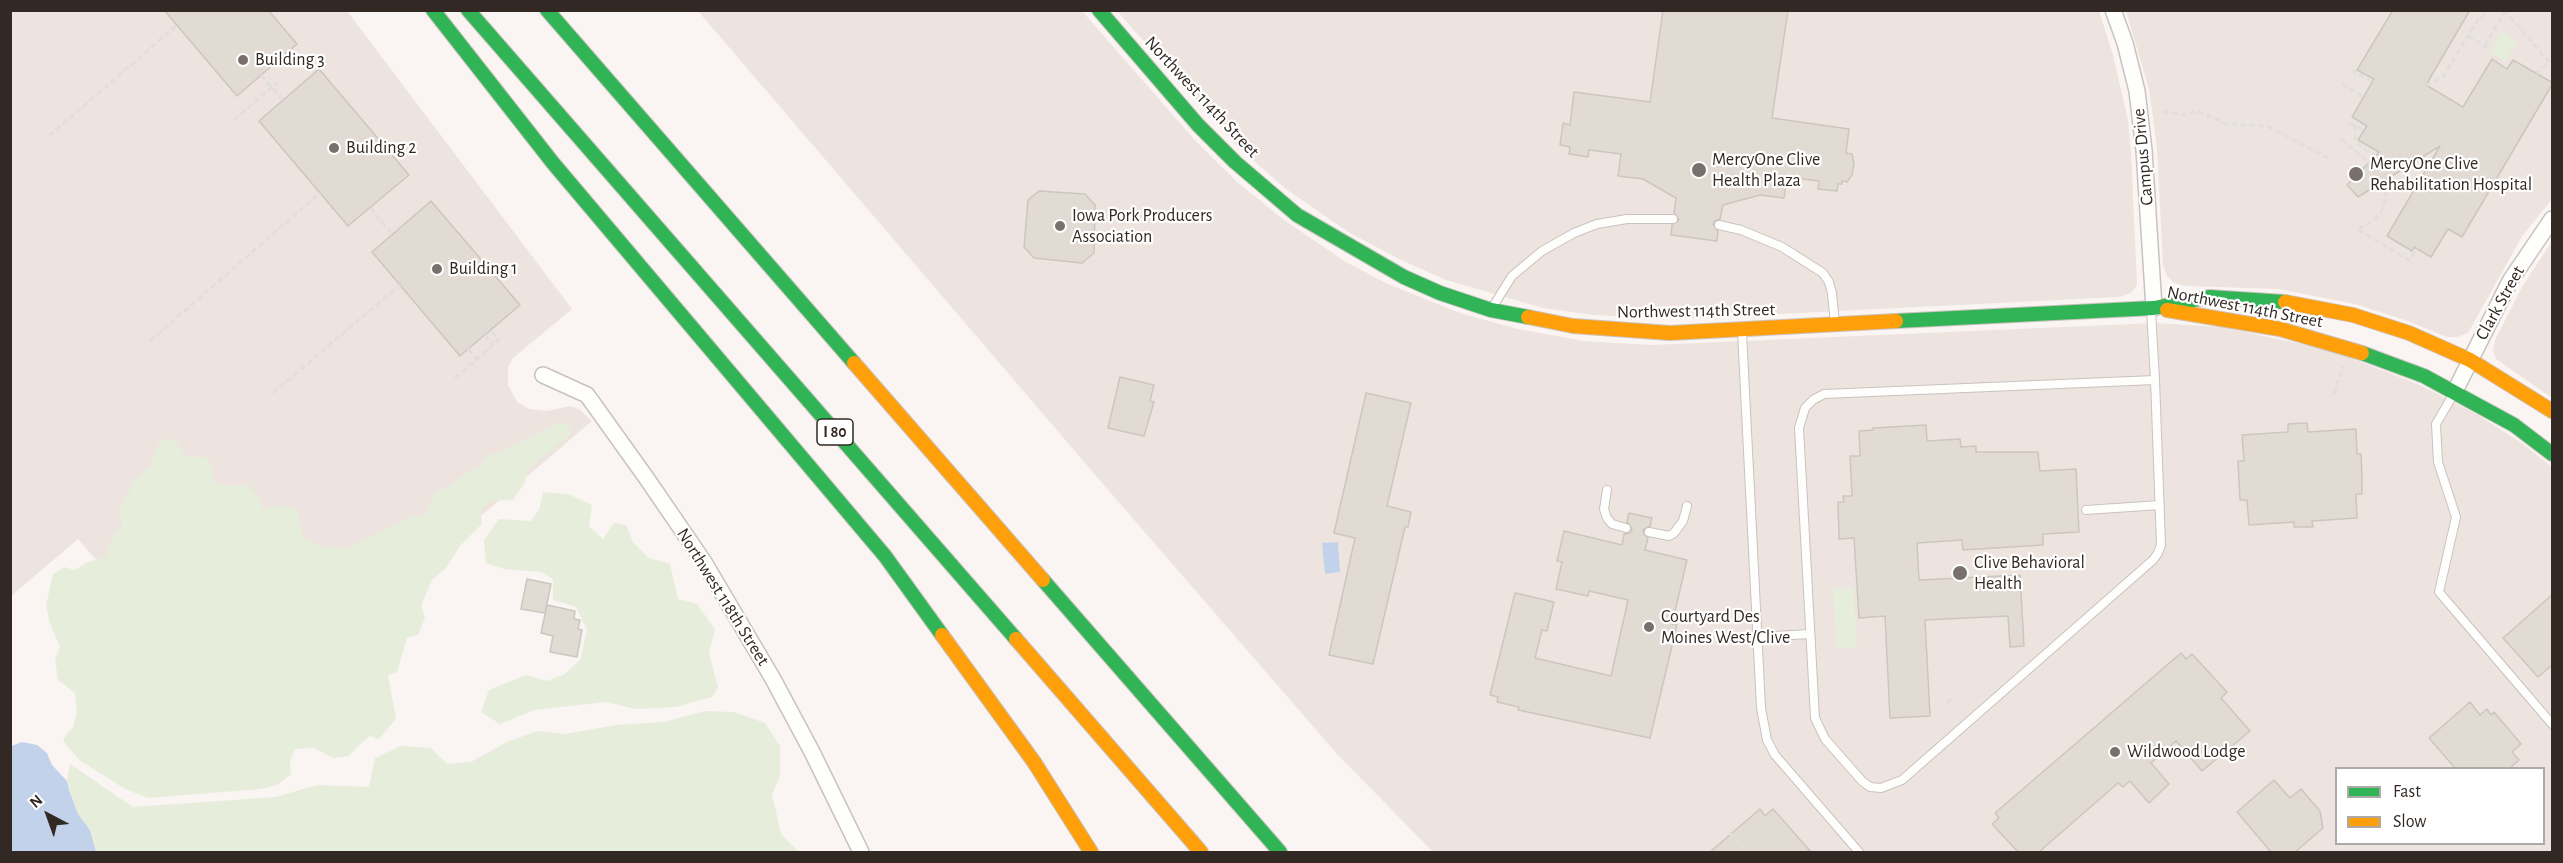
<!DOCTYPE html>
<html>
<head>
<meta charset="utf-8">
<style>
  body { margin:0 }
  #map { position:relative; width:2563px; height:863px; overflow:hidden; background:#faf5f2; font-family:"Alegreya Sans",sans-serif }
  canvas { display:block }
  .frame { position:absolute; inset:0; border:12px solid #332924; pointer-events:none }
  .legend { position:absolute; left:2335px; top:767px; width:210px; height:78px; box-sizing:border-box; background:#fff; border:2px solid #ada9a7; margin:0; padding:8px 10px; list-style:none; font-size:18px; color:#332924 }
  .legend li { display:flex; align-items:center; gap:12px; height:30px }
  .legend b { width:30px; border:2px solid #ada9a7 }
  .north { position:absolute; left:18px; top:785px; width:60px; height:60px; -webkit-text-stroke:4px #fff; paint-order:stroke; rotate:319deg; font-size:16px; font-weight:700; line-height:24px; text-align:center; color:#332924 }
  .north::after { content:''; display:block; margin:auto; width:21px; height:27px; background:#332924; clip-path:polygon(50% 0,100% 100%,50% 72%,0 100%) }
</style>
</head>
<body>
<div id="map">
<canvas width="2563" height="863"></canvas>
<div class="frame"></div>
<ul class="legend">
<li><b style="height:8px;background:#30b455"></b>Fast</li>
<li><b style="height:8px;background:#ff9f0a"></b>Slow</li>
</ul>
<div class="north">N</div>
</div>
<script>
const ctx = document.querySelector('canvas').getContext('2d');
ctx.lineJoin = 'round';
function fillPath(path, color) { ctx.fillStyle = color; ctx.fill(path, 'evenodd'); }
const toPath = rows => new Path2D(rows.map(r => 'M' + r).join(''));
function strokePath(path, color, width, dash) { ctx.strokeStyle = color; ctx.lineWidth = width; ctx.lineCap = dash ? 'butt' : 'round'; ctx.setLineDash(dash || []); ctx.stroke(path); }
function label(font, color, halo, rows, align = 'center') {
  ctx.font = font + ' "Alegreya Sans",sans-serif'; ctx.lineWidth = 4.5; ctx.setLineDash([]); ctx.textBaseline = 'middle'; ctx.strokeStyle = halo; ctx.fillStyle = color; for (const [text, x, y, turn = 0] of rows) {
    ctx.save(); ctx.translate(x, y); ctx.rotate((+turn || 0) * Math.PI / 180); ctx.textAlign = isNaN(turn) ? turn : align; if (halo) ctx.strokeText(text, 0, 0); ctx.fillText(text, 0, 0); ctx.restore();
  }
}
const built = toPath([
  [11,11,347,11,572,309,513,358,508,368,508,385,517,402,529,409,547,411,570,406,579,409,592,421,238,723,78,539,11,596],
  [698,11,1082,11,1194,139,1236,181,1284,220,1346,262,1388,284,1460,313,1518,329,1584,341,1651,345,2154,323,2221,327,2330,350,2420,385,2478,415,2523,444,2552,467,2552,852,1433,852,1337,754,1097,477],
  [2336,768,2544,768,2544,844,2336,844],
  [1117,11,2099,11,2113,55,2128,120,2131,152,2137,285,2131,293,2119,297,1699,318,1643,318,1593,315,1543,308,1446,280,1399,259,1348,232,1286,189,1238,147],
  [2126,11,2551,11,2552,199,2523,235,2468,333,2457,337,2446,337,2408,321,2355,304,2278,289,2187,286,2174,283,2167,276,2163,266,2157,149,2149,89],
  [2552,241,2552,398,2496,359,2493,351,2495,340,2522,287]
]);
const green = toPath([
  [2502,31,2517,40,2505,61,2490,52],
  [558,422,570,426,572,433,528,470,524,484,513,500,491,501,480,512,482,524,460,546,446,568,432,580,421,605,425,617,418,635,407,638,397,672,388,675,396,719,379,739,370,736,360,744,349,756,333,758,314,748,295,749,290,760,291,774,277,785,261,789,148,798,125,789,79,760,63,741,67,733,73,728,77,712,75,693,58,680,55,659,60,647,50,624,46,605,53,574,64,567,75,570,86,563,106,557,112,539,122,525,120,509,137,477,151,466,155,450,163,438,176,441,185,456,208,458,215,482,226,485,249,486,258,498,263,510,279,505,297,508,303,538,317,545,343,549,408,519,425,514,435,493,450,486,466,473,477,470,488,456,536,435],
  [543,492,568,494,592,505,589,526,603,539,614,523,626,525,633,542,649,558,670,564,678,599,697,604,715,629,709,653,718,688,712,697,676,707,636,709,606,702,534,710,500,724,481,712,489,690,526,675,547,681,565,674,580,660,587,630,576,607,553,600,553,579,541,572,504,569,486,563,484,540,499,519,531,521,540,508],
  [1853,588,1857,647,1836,648,1833,589],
  [705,711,734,712,765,723,780,746,780,776,772,794,781,834,799,852,96,852,90,830,78,814,69,790,67,781,70,764,133,807,276,797,317,785,369,787,375,758,401,746,431,748,447,764,471,762,507,742,537,731,565,734,616,725,664,722]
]);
const water = toPath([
  [1338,542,1340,572,1325,574,1322,543],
  [22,742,37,745,47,753,52,765,67,781,69,790,78,814,90,830,96,852,11,852,11,746]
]);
const building = toPath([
  [164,10,268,10,297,44,237,96,164,10],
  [1663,10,1788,10,1772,118,1849,129,1846,153,1852,154,1854,163,1852,175,1847,182,1842,181,1842,184,1838,184,1837,191,1818,189,1819,181,1787,177,1784,198,1760,195,1723,205,1720,219,1715,221,1713,224,1718,231,1717,241,1671,235,1672,225,1679,220,1674,213,1676,198,1643,179,1618,176,1621,154,1589,150,1588,157,1569,154,1570,147,1560,145,1563,123,1570,125,1574,92,1650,102,1663,10],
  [2393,10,2470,10,2426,85,2463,107,2492,59,2507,69,2513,60,2553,83,2462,237,2448,229,2431,257,2414,247,2412,251,2387,236,2440,146,2358,197,2347,185,2379,152,2358,140,2367,126,2352,117,2374,79,2357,70,2393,10],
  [319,69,409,175,348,226,259,121,319,69],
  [1039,191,1085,194,1095,205,1094,253,1082,263,1034,258,1024,247,1028,200,1039,191],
  [431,201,520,305,460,356,372,252,431,201],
  [1120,377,1154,385,1150,401,1154,402,1144,436,1108,428,1120,377],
  [1366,393,1411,403,1387,506,1411,512,1408,527,1405,527,1373,664,1329,655,1355,538,1334,533,1366,393],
  [2307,423,2308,432,2356,429,2357,454,2361,454,2362,478,2362,494,2356,494,2357,518,2312,521,2313,527,2294,527,2294,522,2249,525,2247,500,2240,500,2238,461,2244,461,2242,435,2288,432,2288,424,2307,423],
  [1926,425,1927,441,1960,439,1961,447,1976,446,1976,452,2038,452,2040,471,2076,469,2079,532,2043,534,2043,545,1963,550,1962,540,1917,543,1919,580,2020,575,2024,646,2010,647,2008,616,1925,620,1930,716,1890,718,1885,616,1859,618,1854,538,1839,539,1838,502,1844,502,1843,496,1852,496,1850,456,1860,456,1859,431,1873,430,1873,428,1926,425],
  [1629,513,1652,518,1650,526,1643,530,1644,534,1648,538,1645,550,1687,560,1672,624,1677,625,1650,738,1518,710,1519,707,1497,702,1498,697,1490,695,1515,593,1554,602,1547,631,1542,630,1535,658,1611,676,1628,600,1589,591,1588,596,1556,589,1562,562,1557,561,1564,531,1622,545,1624,534,1630,533,1632,529,1627,522,1629,513],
  [527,579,551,584,545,613,521,609,527,579],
  [2553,594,2553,664,2538,677,2503,638,2553,594],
  [547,605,575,611,574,619,580,620,578,629,582,630,577,657,550,652,553,636,541,633,547,605],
  [2181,653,2186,659,2192,654,2227,692,2221,698,2250,731,2202,771,2176,741,2151,763,2169,784,2149,803,2130,781,2123,787,2118,783,2039,852,2018,852,1992,824,1999,818,1995,813,2181,653],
  [2470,702,2480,715,2487,709,2491,715,2494,712,2521,744,2512,752,2519,760,2510,768,2455,768,2429,738,2470,702],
  [2274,780,2290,798,2301,789,2320,811,2323,828,2295,852,2271,852,2237,812,2274,780],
  [1760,809,1765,816,1773,809,1811,852,1710,852,1760,809]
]);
const path = toPath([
  [2504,10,2549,62,2536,73],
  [2468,36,2491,50],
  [2485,46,2505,11],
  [2351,70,2373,82],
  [261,75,283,100],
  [2342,84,2364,97],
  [2426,85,2443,77,2478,20,2480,21,2487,10],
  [2163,112,2170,112,2181,115,2198,111,2227,124,2267,126,2328,158],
  [234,120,277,83],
  [2349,125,2355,125,2364,131],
  [2355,125,2355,138,2361,147,2376,156],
  [49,136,177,25],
  [2341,139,2369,163],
  [2383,182,2386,196,2381,213,2370,223,2357,229,2409,260,2417,249],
  [370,208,393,235],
  [485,335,493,345],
  [150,341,320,193],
  [468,349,477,359],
  [455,378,499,340,491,330],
  [273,393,400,285],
  [2334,394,2343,366],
  [2012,621,2023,635],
  [1947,703,1953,696],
  [1729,832,1747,852]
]);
const lane = toPath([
  [1719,225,1741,230,1782,247,1823,273,1829,282,1832,293,1835,324],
  [1492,308,1512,276,1542,251,1574,233,1597,224,1627,219,1673,219],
  [2151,310,2155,380,2161,545,2158,553,2153,560,1902,780,1881,788,1870,787,1862,781,1825,739,1815,718,1799,428,1805,408,1813,400,1824,394,2155,380],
  [1742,332,1761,708,1767,740,1775,755,1859,852],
  [2453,395,2436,424,2438,462,2456,517,2439,592,2552,724],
  [1607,490,1604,509,1607,518,1612,524,1626,528],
  [2086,510,2160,505],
  [1649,532,1669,536,1674,533,1683,521,1687,506],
  [1757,637,1810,634]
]);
const street = toPath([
  [2113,10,2125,43,2137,91,2144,150,2154,308],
  [543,375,587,395,645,476,704,562,773,679,812,752,861,852],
  [2455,391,2510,281,2552,219]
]);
const fast = toPath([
  [433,10,553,163,885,556,942,635],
  [468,10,1016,639],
  [547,10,854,363],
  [1099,10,1198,125,1235,162,1297,215,1404,277,1440,293,1491,310,1528,317],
  [1896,321,2154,308,2209,297,2285,302],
  [2362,353,2424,376,2514,425,2552,454],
  [1043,580,1280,852]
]);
const slow = toPath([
  [2285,302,2353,315,2409,333,2470,360,2552,411],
  [2167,310,2280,329,2362,353],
  [1528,317,1573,326,1670,333,1896,321],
  [854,363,1043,580],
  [942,635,1034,762,1091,852],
  [1016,639,1201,852]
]);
const markers = [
  [243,60,6,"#79706c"],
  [334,148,6,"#79706c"],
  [1699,170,8,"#79706c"],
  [2356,174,8,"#79706c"],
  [1060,226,6,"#79706c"],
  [437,269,6,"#79706c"],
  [1960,573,8,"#79706c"],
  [1649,627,6,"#79706c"],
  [2115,752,6,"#79706c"]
];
const shields = [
  [835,432,36]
];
const shieldNames = [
  ["I 80",835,432]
];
const poiNames = [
  ["Building 3",255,60],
  ["Building 2",346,148],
  ["MercyOne Clive",1712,160],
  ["Health Plaza",1712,181],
  ["MercyOne Clive",2370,164],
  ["Rehabilitation Hospital",2370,185],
  ["Iowa Pork Producers",1072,216],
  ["Association",1072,237],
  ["Building 1",449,269],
  ["Clive Behavioral",1974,563],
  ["Health",1974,584],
  ["Courtyard Des",1661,617],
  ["Moines West/Clive",1661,638],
  ["Wildwood Lodge",2127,752]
];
const streetNames = [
  ["Northwest 114th Street",1202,97,47],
  ["Campus Drive",2143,157,-95],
  ["Clark Street",2500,303,-61],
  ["Northwest 114th Street",2245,307,11],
  ["Northwest 114th Street",1696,311,-1],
  ["Northwest 118th Street",723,597,58]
];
fillPath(built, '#eee4df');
fillPath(green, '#e6eddb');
fillPath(water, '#c3d2eb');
fillPath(building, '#e2dbd3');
strokePath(building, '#ccc6c0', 1.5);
strokePath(lane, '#cac2be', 10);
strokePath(street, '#cac2be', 18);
strokePath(fast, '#cac2be', 16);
strokePath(slow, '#cac2be', 16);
strokePath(path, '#e0dfde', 3, [6, 3]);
strokePath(lane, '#fefefd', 8);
strokePath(street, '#fefefd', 15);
strokePath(fast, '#30b455', 14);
strokePath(slow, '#ff9f0a', 14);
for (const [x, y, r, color] of markers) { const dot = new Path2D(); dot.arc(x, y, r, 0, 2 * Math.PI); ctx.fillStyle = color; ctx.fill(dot); strokePath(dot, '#fff', 2); }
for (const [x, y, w] of shields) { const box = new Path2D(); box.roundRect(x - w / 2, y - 13, w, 26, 4.5); ctx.fillStyle = '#fff'; ctx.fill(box); strokePath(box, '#332924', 1.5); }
label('bold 16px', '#332924', null, shieldNames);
label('18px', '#332924', '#fff', poiNames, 'left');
label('18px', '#332924', '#fff', streetNames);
</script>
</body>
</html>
